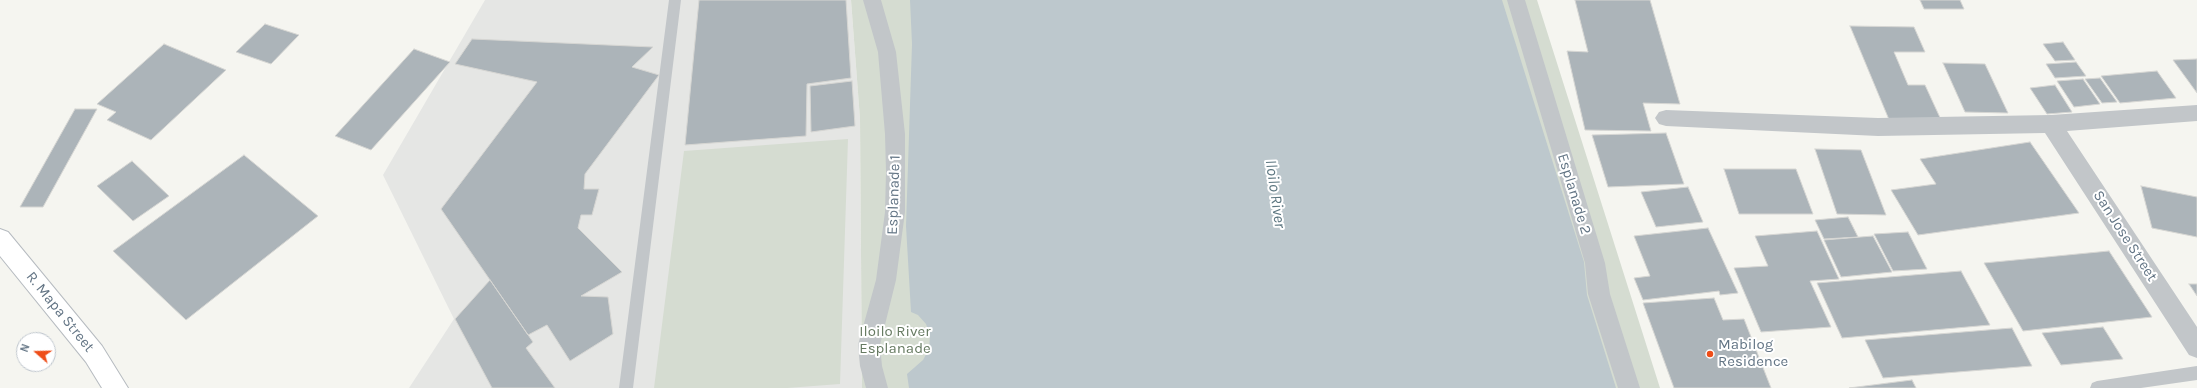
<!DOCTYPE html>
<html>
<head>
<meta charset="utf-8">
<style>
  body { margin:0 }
  #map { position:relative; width:2197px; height:388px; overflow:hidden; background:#f5f5f0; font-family:Karla,sans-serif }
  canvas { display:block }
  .north { position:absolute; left:16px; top:332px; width:40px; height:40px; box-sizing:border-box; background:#fff; border:1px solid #c0c7ce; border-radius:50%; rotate:290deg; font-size:11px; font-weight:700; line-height:16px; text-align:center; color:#627484 }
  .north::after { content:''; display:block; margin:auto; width:14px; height:18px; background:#ee4d18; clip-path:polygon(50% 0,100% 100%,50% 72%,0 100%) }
</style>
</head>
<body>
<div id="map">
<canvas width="2197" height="388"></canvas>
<div class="north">N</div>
</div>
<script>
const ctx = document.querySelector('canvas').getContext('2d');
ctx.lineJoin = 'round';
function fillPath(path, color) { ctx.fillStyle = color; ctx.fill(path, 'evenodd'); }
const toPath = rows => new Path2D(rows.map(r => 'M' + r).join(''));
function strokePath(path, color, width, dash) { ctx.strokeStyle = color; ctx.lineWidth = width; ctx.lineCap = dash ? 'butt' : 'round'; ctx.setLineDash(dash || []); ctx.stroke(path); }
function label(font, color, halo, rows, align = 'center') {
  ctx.font = font + ' Karla,sans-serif'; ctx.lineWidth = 4; ctx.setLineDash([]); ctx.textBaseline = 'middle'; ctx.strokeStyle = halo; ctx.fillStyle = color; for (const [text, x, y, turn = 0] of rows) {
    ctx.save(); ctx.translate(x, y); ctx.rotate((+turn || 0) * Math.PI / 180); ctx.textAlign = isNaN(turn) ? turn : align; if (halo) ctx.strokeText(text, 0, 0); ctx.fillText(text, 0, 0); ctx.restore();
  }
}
const built = toPath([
  [485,0,851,0,860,119,862,388,409,388,454,319,383,175]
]);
const green = toPath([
  [851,0,924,0,978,388,862,388,860,119],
  [1466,0,1537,0,1660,388,1575,388],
  [848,139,840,384,787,388,654,388,684,151]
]);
const water = toPath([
  [910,0,1502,0,1584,262,1587,295,1616,388,909,388,907,374,923,360,929,349,930,336,926,324,918,315,911,312,906,226,912,44]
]);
const building = toPath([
  [699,0,846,0,851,78,807,84,806,136,685,145,699,0],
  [1575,0,1650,0,1680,104,1643,103,1651,131,1585,130,1567,51,1588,52,1575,0],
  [1920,0,1960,0,1964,9,1924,9,1920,0],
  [265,24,299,35,271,64,236,52,265,24],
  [1850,26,1914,27,1925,52,1894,52,1908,85,1925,85,1942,122,1890,122,1850,26],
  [472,39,653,47,632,67,659,75,585,174,584,189,599,189,592,215,581,215,578,228,622,272,581,296,608,297,613,334,570,361,547,325,528,335,441,209,537,82,455,64,472,39],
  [2063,42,2075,60,2055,61,2043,44,2063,42],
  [164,44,226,70,151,140,107,120,116,112,97,104,164,44],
  [414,49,450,62,371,150,335,136,414,49],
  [2197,59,2197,93,2173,60,2197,59],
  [2076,62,2086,76,2055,78,2046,64,2076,62],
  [1943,63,1985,64,2008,113,1965,112,1943,63],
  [2157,71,2176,98,2120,103,2101,76,2157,71],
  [2100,78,2117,102,2102,103,2085,79,2100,78],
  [2083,79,2100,104,2074,107,2057,81,2083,79],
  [852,81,855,126,811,132,810,86,852,81],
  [2055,85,2072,112,2047,114,2030,88,2055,85],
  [75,109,97,109,43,207,20,207,75,109],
  [1666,133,1684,184,1608,187,1592,135,1666,133],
  [2030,142,2079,213,1918,235,1891,190,1936,184,1920,159,2030,142],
  [1815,149,1861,150,1886,215,1837,214,1815,149],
  [244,155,318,216,186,320,113,251,244,155],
  [132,161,169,196,133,221,97,186,132,161],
  [1724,169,1796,169,1813,214,1739,214,1724,169],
  [2141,186,2197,197,2197,237,2152,228,2141,186],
  [1688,187,1703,222,1656,227,1641,192,1688,187],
  [1848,217,1858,237,1824,239,1815,220,1848,217],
  [1708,228,1738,293,1720,295,1719,291,1643,300,1634,278,1650,276,1634,236,1708,228],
  [1817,231,1839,279,1810,281,1831,327,1761,332,1734,268,1768,266,1755,236,1817,231],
  [1908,232,1927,269,1893,271,1874,234,1908,232],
  [1873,236,1892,272,1841,277,1824,240,1873,236],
  [2109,251,2152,317,2023,331,1984,263,2109,251],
  [1961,271,1990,325,1842,338,1817,283,1961,271],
  [490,280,533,342,526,348,555,388,492,388,455,319,490,280],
  [2189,284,2197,284,2197,296,2189,284],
  [1714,298,1723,320,1744,319,1771,388,1674,388,1643,303,1714,298],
  [2103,327,2123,359,2061,365,2042,333,2103,327],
  [2012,328,2032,366,1883,378,1865,340,2012,328],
  [1912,380,1916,388,1849,388,1912,380]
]);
const service = toPath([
  [669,0,681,0,633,388,619,388,669,0],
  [2197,366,2197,380,2141,388,2090,388,2092,383,2097,381,2197,366]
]);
const pedestrian = toPath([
  [863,0,881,0,896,52,905,134,905,212,896,280,880,345,882,366,888,388,866,388,860,366,858,345,876,280,885,212,886,172,885,134,878,52,863,0],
  [1507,0,1525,0,1605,263,1610,294,1640,388,1618,388,1588,294,1585,263,1507,0]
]);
const minor = toPath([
  [2197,105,2197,121,2067,131,2197,327,2197,358,2189,355,2045,133,1878,136,1666,126,1659,124,1655,118,1659,112,1666,110,1878,118,2051,115,2197,105]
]);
const secondary = toPath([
  [0,229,8,232,102,346,128,388,102,388,86,362,0,256,0,229]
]);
const markers = [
  [1710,354,4,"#ee4d18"]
];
const streetNames = [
  ["Esplanade 2",1574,194,73],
  ["Esplanade 1",894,195,-88],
  ["San Jose Street",2125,236,57],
  ["R. Mapa Street",60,312,51]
];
const parkNames = [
  ["Iloilo River",895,332],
  ["Esplanade",895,349]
];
const poiNames = [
  ["Mabilog",1718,345],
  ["Residence",1718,362]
];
const waterNames = [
  ["Iloilo River",1275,194,82]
];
fillPath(built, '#e5e6e4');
fillPath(green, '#d5dcd1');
fillPath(water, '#bdc8cd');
fillPath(building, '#acb4b9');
strokePath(building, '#d6d6d3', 1);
strokePath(secondary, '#b6bbc0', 2);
fillPath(service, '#c2c6c9');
fillPath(pedestrian, '#c2c6c9');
fillPath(minor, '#c2c6c9');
fillPath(secondary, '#fff');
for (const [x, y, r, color] of markers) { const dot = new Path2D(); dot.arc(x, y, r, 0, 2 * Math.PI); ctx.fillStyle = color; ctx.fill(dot); strokePath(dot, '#fff', 1.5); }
label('15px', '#627484', '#fff', streetNames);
label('15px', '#667a61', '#fff', parkNames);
label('15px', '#627484', '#fff', poiNames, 'left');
label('italic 16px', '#5d7781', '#fff', waterNames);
</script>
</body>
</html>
